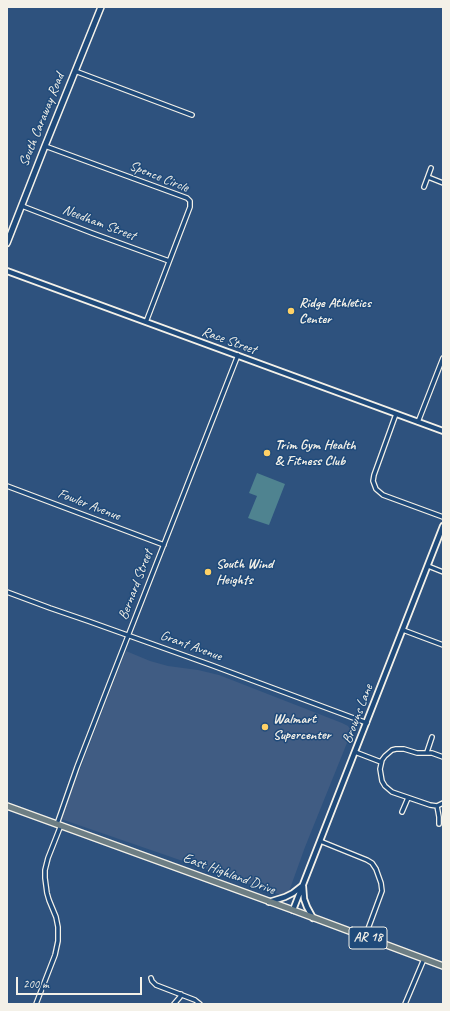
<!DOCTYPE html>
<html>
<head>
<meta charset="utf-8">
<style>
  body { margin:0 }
  #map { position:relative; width:450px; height:1011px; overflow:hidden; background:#2e527e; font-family:Caveat,sans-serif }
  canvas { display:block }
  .frame { position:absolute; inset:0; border:8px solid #f4f1e8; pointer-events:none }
  .scale { position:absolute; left:16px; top:977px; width:126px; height:18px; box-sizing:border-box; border:2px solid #f4f1e8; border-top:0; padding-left:5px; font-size:12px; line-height:14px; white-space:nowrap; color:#f4f1e8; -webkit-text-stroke:3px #1f4a7a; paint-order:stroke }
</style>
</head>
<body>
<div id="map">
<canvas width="450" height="1011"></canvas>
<div class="frame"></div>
<div class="scale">200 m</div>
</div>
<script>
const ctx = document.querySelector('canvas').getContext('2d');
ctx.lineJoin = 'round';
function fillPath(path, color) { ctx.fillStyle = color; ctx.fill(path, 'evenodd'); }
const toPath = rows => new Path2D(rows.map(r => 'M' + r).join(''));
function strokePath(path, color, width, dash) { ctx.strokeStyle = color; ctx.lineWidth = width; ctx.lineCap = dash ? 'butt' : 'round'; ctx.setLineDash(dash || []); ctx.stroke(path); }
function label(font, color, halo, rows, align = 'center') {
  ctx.font = font + ' Caveat,sans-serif'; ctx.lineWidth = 3; ctx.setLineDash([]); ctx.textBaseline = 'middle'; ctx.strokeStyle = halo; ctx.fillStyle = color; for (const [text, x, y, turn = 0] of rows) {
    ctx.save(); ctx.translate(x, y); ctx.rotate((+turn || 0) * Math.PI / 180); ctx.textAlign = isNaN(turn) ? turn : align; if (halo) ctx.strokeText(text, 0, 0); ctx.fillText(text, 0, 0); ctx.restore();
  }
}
const built = toPath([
  [126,651,150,661,168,666,198,670,219,675,342,723,348,726,350,729,351,733,305,847,287,897,61,819,117,673]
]);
const green = toPath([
  [257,473,285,484,269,525,248,518,257,496,249,493]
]);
const minor = toPath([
  [75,71,192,115],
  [45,146,187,198,190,201,190,207,146,322],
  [428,177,443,183],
  [424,187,431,168],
  [22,206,92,233,169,261],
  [396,414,374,475,373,481,376,489,383,495,443,517],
  [418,422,443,358],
  [7,486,164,545],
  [428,566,443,572],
  [7,592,50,608,88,621,211,665,367,723],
  [403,630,443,645],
  [355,752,381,762],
  [427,752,432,737],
  [443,757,432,753,417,753,404,749,396,749,392,750,385,756,382,760,380,769,382,781,385,786,392,792,430,805,437,806,443,803],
  [437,806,439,817,439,824],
  [402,812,408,798],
  [57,824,77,767,110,682,238,355],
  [320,841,367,860,372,863,376,869,381,883,382,891,365,937],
  [151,978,152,981,156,985,195,1000,200,1004],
  [36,1004,55,955,58,941,58,927,56,917,49,900,47,893,45,878,45,870,48,858,61,825],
  [174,1004,180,997,181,994],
  [405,1004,424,959]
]);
const tertiary = toPath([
  [7,271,443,431],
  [303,886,304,899,307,907,313,918],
  [269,902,285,897,293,893,302,886],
  [293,910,443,526]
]);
const secondary = toPath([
  [7,243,45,146,101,7]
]);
const primary = toPath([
  [7,806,293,910,443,966]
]);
const markers = [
  [291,311,4,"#ffd166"],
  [267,453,4,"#ffd166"],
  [208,572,4,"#ffd166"],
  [265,727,4,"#ffd166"]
];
const shields = [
  [368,938,38]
];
const shieldNames = [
  ["AR 18",368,938]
];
const streetNames = [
  ["South Caraway Road",42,120,-68],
  ["Spence Circle",159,177,22],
  ["Needham Street",99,223,21],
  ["Race Street",229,341,20],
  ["Fowler Avenue",89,505,21],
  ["Bernard Street",136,585,-69],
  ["Grant Avenue",191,646,20],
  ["Browns Lane",358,714,-69],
  ["East Highland Drive",229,874,20]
];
const poiNames = [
  ["Ridge Athletics",299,303],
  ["Center",299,319],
  ["Trim Gym Health",275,445],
  ["& Fitness Club",275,461],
  ["South Wind",216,564],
  ["Heights",216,580],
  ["Walmart",273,719],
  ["Supercenter",273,735]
];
fillPath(built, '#405c83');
fillPath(green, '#4f8390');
strokePath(minor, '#f4f1e8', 6);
strokePath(tertiary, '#f4f1e8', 8);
strokePath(secondary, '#f4f1e8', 8);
strokePath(primary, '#f4f1e8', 8);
strokePath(minor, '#1f4a7a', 3.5);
strokePath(tertiary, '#1f4a7a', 4.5);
strokePath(secondary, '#1f4a7a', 5);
strokePath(primary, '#6d7e84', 5.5);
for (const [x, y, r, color] of markers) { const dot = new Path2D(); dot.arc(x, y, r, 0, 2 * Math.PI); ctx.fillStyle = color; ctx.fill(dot); strokePath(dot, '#1f4a7a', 1.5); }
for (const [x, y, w] of shields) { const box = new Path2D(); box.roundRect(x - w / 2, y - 11, w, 22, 3); ctx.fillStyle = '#1f4a7a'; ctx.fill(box); strokePath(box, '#f4f1e8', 1); }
label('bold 13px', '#f4f1e8', null, shieldNames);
label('14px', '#f4f1e8', '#1f4a7a', streetNames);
label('bold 14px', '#f4f1e8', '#1f4a7a', poiNames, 'left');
</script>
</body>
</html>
